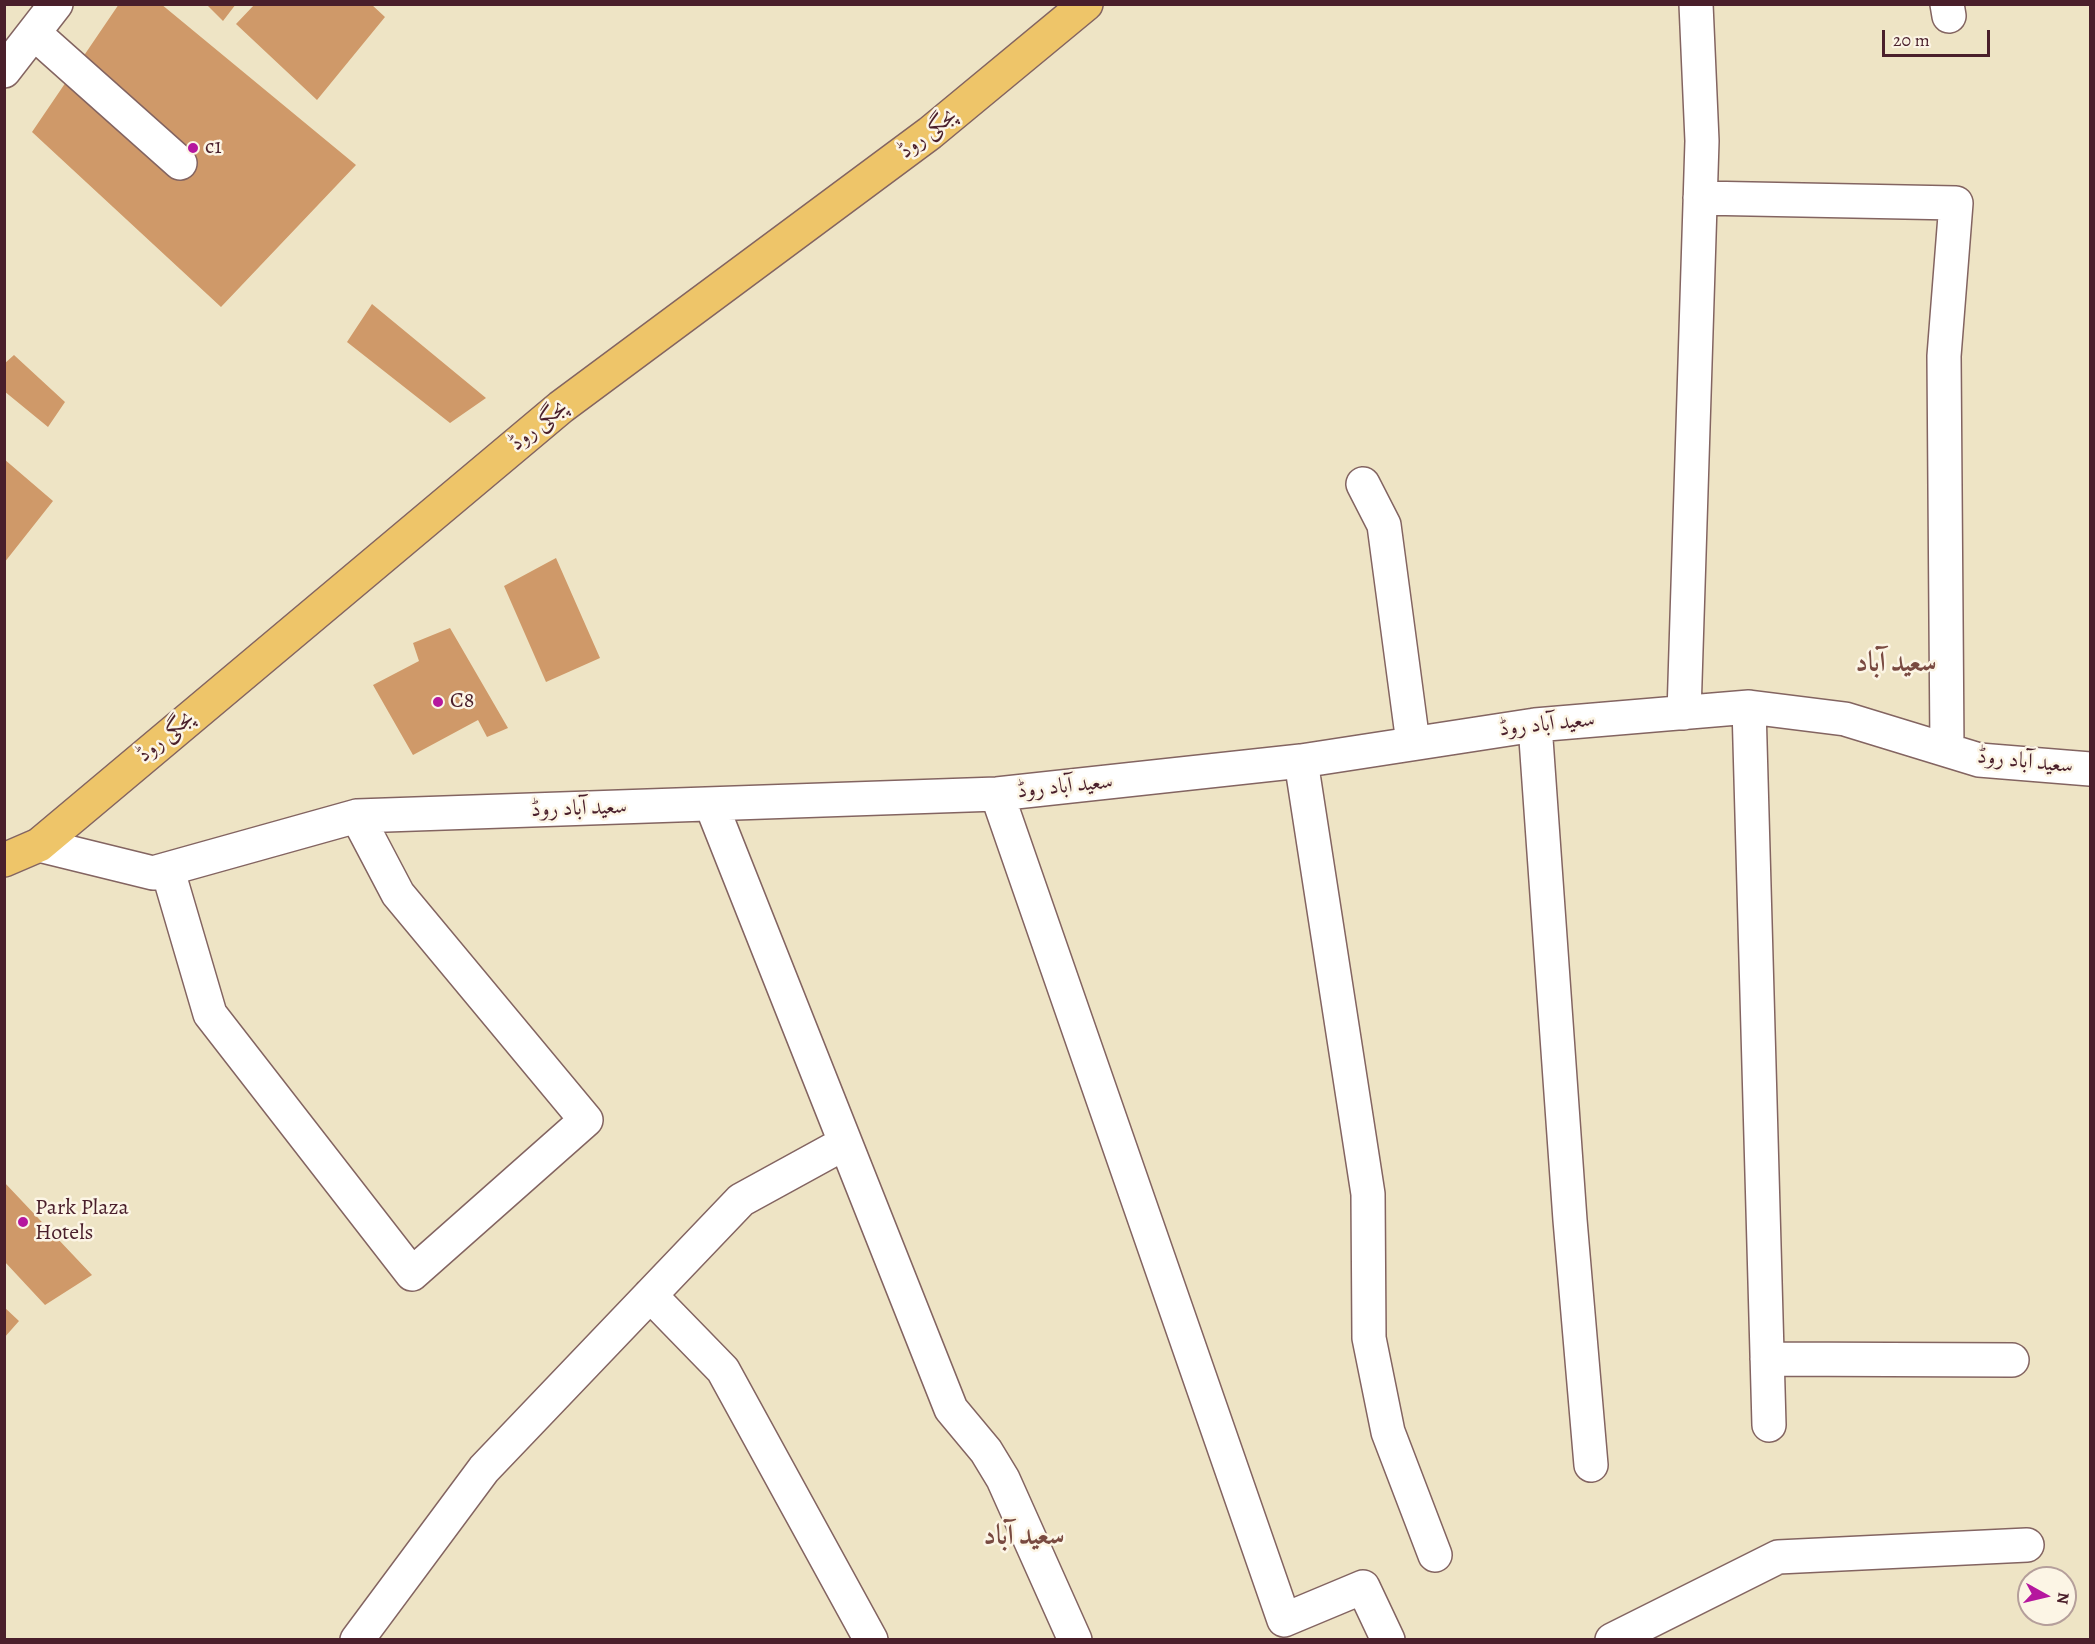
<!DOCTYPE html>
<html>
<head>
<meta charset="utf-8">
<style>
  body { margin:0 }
  #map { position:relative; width:2095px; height:1644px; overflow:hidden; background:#eee4c5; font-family:Alegreya,serif }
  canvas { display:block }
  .frame { position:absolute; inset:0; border:6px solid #4a1f2b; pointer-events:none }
  .north { position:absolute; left:2017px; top:1566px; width:60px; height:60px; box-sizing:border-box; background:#fcf5e5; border:2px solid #b59f9b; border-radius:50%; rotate:98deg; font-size:16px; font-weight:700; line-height:24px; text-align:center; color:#4a1f2b }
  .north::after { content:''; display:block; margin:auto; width:21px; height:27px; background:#b5179e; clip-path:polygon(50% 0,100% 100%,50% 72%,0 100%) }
  .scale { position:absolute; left:1882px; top:30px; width:108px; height:27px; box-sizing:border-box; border:3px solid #4a1f2b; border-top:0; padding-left:8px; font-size:18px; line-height:21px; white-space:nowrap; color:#4a1f2b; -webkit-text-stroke:4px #fcf5e5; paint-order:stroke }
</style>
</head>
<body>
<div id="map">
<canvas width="2095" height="1644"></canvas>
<div class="frame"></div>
<div class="north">N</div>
<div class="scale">20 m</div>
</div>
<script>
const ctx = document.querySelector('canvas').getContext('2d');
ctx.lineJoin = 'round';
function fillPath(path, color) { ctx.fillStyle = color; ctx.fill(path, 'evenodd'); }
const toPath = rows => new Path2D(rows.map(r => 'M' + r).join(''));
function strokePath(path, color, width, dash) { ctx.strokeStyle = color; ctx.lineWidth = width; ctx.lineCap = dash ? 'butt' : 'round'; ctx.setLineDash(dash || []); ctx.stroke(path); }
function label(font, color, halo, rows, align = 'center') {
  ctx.font = font + ' Alegreya,Amiri,serif'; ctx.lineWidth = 5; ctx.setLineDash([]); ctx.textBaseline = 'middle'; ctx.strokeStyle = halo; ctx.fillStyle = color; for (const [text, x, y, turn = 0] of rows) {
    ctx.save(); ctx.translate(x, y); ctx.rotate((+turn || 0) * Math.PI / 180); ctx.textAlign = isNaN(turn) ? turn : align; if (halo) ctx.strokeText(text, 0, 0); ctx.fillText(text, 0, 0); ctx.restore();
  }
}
const building = toPath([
  [119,4,161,4,356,165,221,307,32,132],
  [206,4,236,4,223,21],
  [255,4,371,4,385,17,317,100,236,24],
  [372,304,486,398,450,423,347,342],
  [14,355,65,402,48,427,4,391,4,364],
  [4,459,53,501,4,563],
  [556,558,600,658,546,682,504,586],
  [450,628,508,728,487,737,478,720,413,755,373,685,419,661,413,643],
  [4,1182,92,1275,45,1305,4,1261],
  [4,1307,19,1321,4,1338]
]);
const minor = toPath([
  [1947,4,1949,16],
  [34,33,180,163],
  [4,71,56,4],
  [1700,198,1956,203,1944,356,1947,750],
  [1363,484,1384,525,1413,743],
  [1749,707,1769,1425],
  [1684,713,1702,141,1696,4],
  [1535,725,1570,1220,1591,1465],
  [1301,761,1368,1194,1369,1338,1388,1432,1435,1555],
  [997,794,1284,1620,1363,1587,1388,1640],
  [711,804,951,1409,986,1451,1003,1479,1075,1640],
  [39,845,153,873,357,816,997,794,1301,761,1535,725,1749,707,1845,719,1979,760,2090,769],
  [168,871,210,1014,412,1274,586,1120,398,894,357,816],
  [650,1295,723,1370,871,1640],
  [1767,1359,2012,1360],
  [357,1640,484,1469,741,1200,845,1143],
  [1612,1640,1778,1557,2027,1545]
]);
const major = toPath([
  [4,860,39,845,561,407,930,133,1086,4]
]);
const markers = [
  [193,148,6,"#b5179e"],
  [438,702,6,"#b5179e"],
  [23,1222,6,"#b5179e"]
];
const streetNames = [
  ["پجگی روڈ",928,134,-38],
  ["پجگی روڈ",539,426,-39],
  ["سعید آباد روڈ",1547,725,-6],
  ["پجگی روڈ",166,737,-40],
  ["سعید آباد روڈ",2025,762,6],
  ["سعید آباد روڈ",1065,787,-6],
  ["سعید آباد روڈ",579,809,-2]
];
const poiNames = [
  ["c1",205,148],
  ["C8",450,702],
  ["Park Plaza",35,1209],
  ["Hotels",35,1234]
];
const districtNames = [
  ["سعید آباد",1896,664],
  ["سعید آباد",1024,1537]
];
fillPath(building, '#cf9969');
strokePath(minor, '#836461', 36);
strokePath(major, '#836461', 36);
strokePath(minor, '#fff', 33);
strokePath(major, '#eec569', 33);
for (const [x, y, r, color] of markers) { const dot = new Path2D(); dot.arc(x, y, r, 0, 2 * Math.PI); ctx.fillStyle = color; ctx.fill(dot); strokePath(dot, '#fcf5e5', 2); }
label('22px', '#4a1f2b', '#fcf5e5', streetNames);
label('22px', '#4a1f2b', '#fcf5e5', poiNames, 'left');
label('bold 28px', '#794a41', '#fcf5e5', districtNames);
</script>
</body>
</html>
